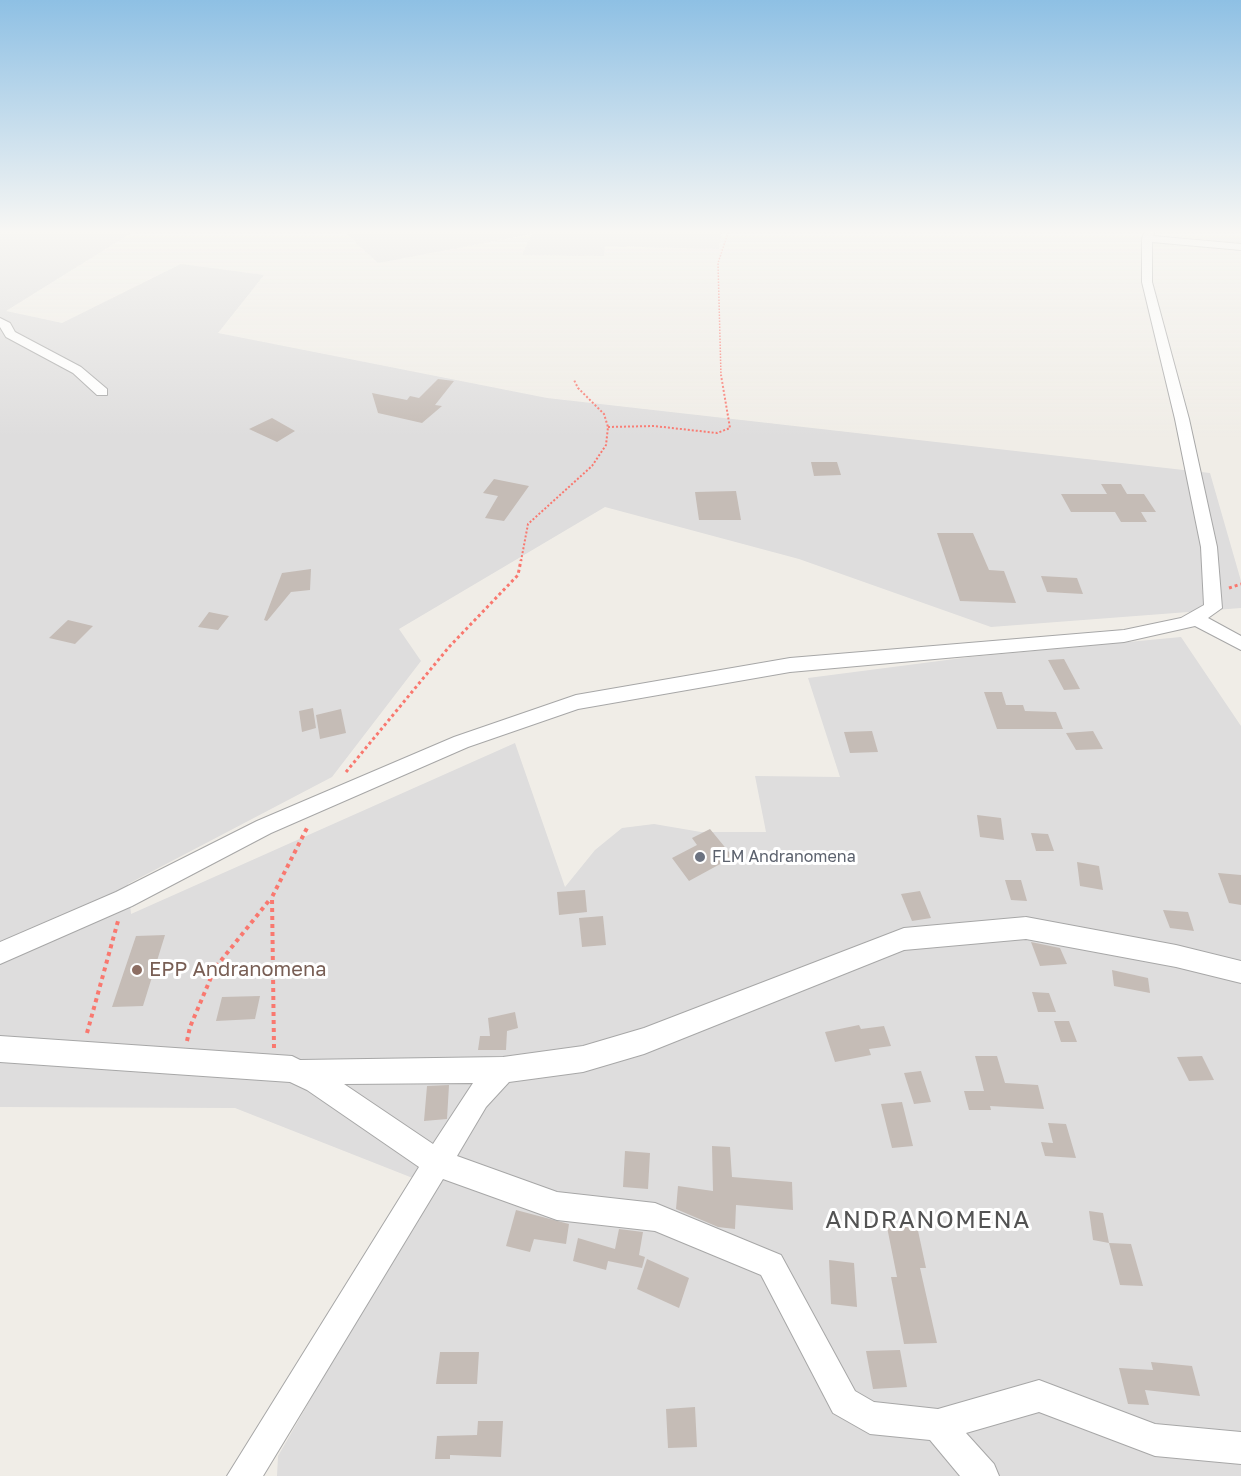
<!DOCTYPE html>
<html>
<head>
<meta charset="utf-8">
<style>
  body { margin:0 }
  canvas { display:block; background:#f0ede7 }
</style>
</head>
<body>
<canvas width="1241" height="1476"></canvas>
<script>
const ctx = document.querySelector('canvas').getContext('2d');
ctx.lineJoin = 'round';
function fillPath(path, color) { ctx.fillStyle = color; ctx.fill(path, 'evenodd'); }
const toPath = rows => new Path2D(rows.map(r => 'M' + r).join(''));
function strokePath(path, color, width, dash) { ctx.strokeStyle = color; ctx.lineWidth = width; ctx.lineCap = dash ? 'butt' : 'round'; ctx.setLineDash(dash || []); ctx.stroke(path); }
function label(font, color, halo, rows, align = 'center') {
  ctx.font = font + ' "Golos Text",sans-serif'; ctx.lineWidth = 6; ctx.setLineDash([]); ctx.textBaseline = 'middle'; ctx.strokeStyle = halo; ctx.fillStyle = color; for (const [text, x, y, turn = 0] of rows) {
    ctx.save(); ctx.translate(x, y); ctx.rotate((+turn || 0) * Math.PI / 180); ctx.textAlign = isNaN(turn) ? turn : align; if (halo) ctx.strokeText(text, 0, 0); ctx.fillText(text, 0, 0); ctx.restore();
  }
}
const residential = toPath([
  [0,230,136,230,6,311,62,323,181,264,264,275,218,333,547,398,1210,473,1241,581,1241,608,991,627,799,559,605,507,399,629,421,661,332,777,128,884,131,914,515,743,565,887,595,850,622,828,654,824,701,832,766,832,755,776,840,777,808,678,970,657,1181,637,1241,726,1241,1476,277,1476,278,1456,433,1186,235,1108,0,1107],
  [342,230,722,230,719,249,605,246,604,256,522,255,532,234,378,263]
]);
const building = toPath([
  [438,379,454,381,435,405,442,406,422,423,378,413,372,393,407,400,410,396,419,398],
  [272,418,295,431,277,442,249,429],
  [811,462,837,462,841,475,814,476],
  [494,479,529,486,504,521,485,518,498,496,483,493],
  [1101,484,1121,484,1127,494,1144,494,1156,512,1141,512,1147,522,1121,522,1115,512,1071,512,1061,494,1107,494],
  [736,491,741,520,699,520,695,492],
  [937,533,973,533,989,570,1004,571,1016,603,960,601],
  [311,569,310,590,291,592,267,621,264,620,282,573],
  [1041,576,1077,578,1083,594,1047,592],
  [209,612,229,616,218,630,198,627],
  [68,620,93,626,75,644,49,638],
  [1064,659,1080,689,1064,690,1048,660],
  [984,692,1002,692,1006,705,1023,705,1025,711,1056,712,1063,729,997,729],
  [313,708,316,728,302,732,299,711],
  [341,709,346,733,320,739,316,715],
  [872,731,878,752,850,753,844,732],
  [1093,731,1103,749,1076,750,1066,733],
  [977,815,1001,818,1004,840,980,837],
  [710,829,733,857,689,881,672,858,697,845,692,838],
  [1031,833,1048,834,1054,851,1036,851],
  [1077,862,1099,866,1103,890,1080,886],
  [1218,873,1241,875,1241,905,1229,903],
  [1005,880,1021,880,1027,901,1011,900],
  [585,890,587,912,559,915,557,892],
  [920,891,931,918,912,921,901,894],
  [1163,910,1188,912,1194,931,1170,928],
  [603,916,606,945,582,947,579,918],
  [165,935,143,1006,112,1007,136,936],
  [1031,942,1060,948,1067,964,1040,966],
  [1112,970,1148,978,1150,993,1114,986],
  [1032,992,1049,993,1056,1012,1038,1012],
  [260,996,255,1019,216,1021,222,997],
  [515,1012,518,1028,507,1031,506,1050,478,1050,480,1036,490,1036,488,1018],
  [1054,1021,1069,1021,1077,1042,1061,1042],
  [859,1025,861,1029,884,1026,891,1046,869,1049,871,1055,835,1062,825,1032],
  [975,1056,997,1056,1005,1083,1038,1085,1044,1109,990,1106,991,1110,969,1110,964,1091,984,1091],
  [1202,1056,1214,1080,1189,1081,1177,1057],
  [921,1071,931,1102,914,1104,904,1073],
  [449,1085,447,1119,424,1121,427,1086],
  [902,1102,913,1146,892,1148,881,1104],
  [1048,1123,1066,1124,1076,1158,1045,1156,1041,1142,1053,1143],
  [712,1146,730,1147,732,1177,792,1182,793,1210,736,1205,735,1229,718,1227,676,1209,678,1186,713,1191],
  [625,1151,650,1153,648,1189,623,1187],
  [516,1210,569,1224,566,1244,534,1239,530,1252,506,1246],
  [1089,1211,1103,1213,1109,1243,1093,1240],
  [917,1226,926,1268,920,1268,937,1343,904,1344,891,1277,897,1277,887,1227],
  [619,1229,643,1232,639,1255,645,1257,642,1268,608,1261,606,1270,573,1261,578,1238,615,1249],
  [1109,1243,1131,1244,1143,1286,1120,1285],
  [647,1259,689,1278,679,1308,637,1289],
  [829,1260,854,1263,857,1307,831,1304],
  [900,1350,907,1387,873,1389,866,1351],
  [440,1352,479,1352,477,1384,436,1384],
  [1151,1362,1192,1366,1200,1396,1145,1390,1149,1405,1128,1404,1119,1368,1153,1370],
  [695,1407,697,1447,668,1448,666,1409],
  [478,1421,503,1421,501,1457,450,1455,450,1459,435,1459,437,1436,477,1435]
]);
const pathFar3 = toPath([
  [721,376,718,263,729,230]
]);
const pathFar2 = toPath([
  [608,427,654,426,717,433,730,428,721,375],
  [521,561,528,524,592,466,606,445,608,427,604,414,578,388,574,380]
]);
const pathFar1 = toPath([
  [1229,588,1241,584],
  [346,772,449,647,518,575,521,560]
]);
const path = toPath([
  [87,1033,118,921],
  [187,1041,190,1027,215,968,271,898],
  [274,1048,272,897,308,826]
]);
const minor = toPath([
  [1145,230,1155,230,1153,236,1241,244,1241,250,1152,242,1152,282,1189,419,1217,547,1222,608,1208,618,1241,636,1241,650,1195,626,1124,642,790,672,578,709,468,747,271,833,132,906,0,964,0,942,116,892,257,821,454,737,576,695,790,658,1124,630,1181,618,1204,605,1201,547,1175,419,1142,282,1142,239,1145,230],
  [0,318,10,323,15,332,81,367,107,389,107,395,97,395,73,373,6,337,0,327,0,318],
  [1026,917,1176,945,1241,961,1241,983,1176,967,1026,939,904,950,644,1054,583,1072,509,1082,486,1107,457,1156,557,1192,655,1203,781,1255,855,1391,874,1402,938,1409,1039,1380,1155,1424,1241,1432,1241,1464,1155,1456,1039,1412,966,1433,994,1464,999,1476,960,1476,930,1440,870,1434,833,1413,761,1275,655,1231,557,1220,443,1179,263,1476,227,1476,419,1167,307,1090,290,1082,0,1062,0,1036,292,1056,300,1060,503,1057,583,1046,644,1028,904,928,1026,917],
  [473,1083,433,1144,344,1084,473,1083]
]);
const markers = [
  [700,857,6,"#6b7280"],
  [137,970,6,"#8d6e63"]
];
const worshipNames = [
  ["FLM Andranomena",712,857]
];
const nearEducationnames = [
  ["EPP Andranomena",149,970]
];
const nearQuarternames = [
  ["ANDRANOMENA",928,1220]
];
fillPath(residential, '#dedddd');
fillPath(building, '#c5bcb6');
strokePath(minor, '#a7a7a7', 2);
strokePath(pathFar3, '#f9786f', 1.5, [1.5, 1.5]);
strokePath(pathFar2, '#f9786f', 2, [2, 2]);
strokePath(pathFar1, '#f9786f', 3, [3, 3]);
strokePath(path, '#f9786f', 4, [4, 4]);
fillPath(minor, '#fff');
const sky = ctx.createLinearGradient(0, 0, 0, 437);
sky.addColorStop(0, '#8ec0e4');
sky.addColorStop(0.53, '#f8f7f4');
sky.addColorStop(1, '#f8f7f400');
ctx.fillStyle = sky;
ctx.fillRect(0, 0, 1241, 437);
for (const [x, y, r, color] of markers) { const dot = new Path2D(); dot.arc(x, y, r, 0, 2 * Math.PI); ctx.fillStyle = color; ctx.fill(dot); strokePath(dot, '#fff', 2); }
label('16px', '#5b616d', '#fff', worshipNames, 'left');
label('20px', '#785e54', '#fff', nearEducationnames, 'left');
ctx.letterSpacing = '1.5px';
label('24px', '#535353', '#fff', nearQuarternames);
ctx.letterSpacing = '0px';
</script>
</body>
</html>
